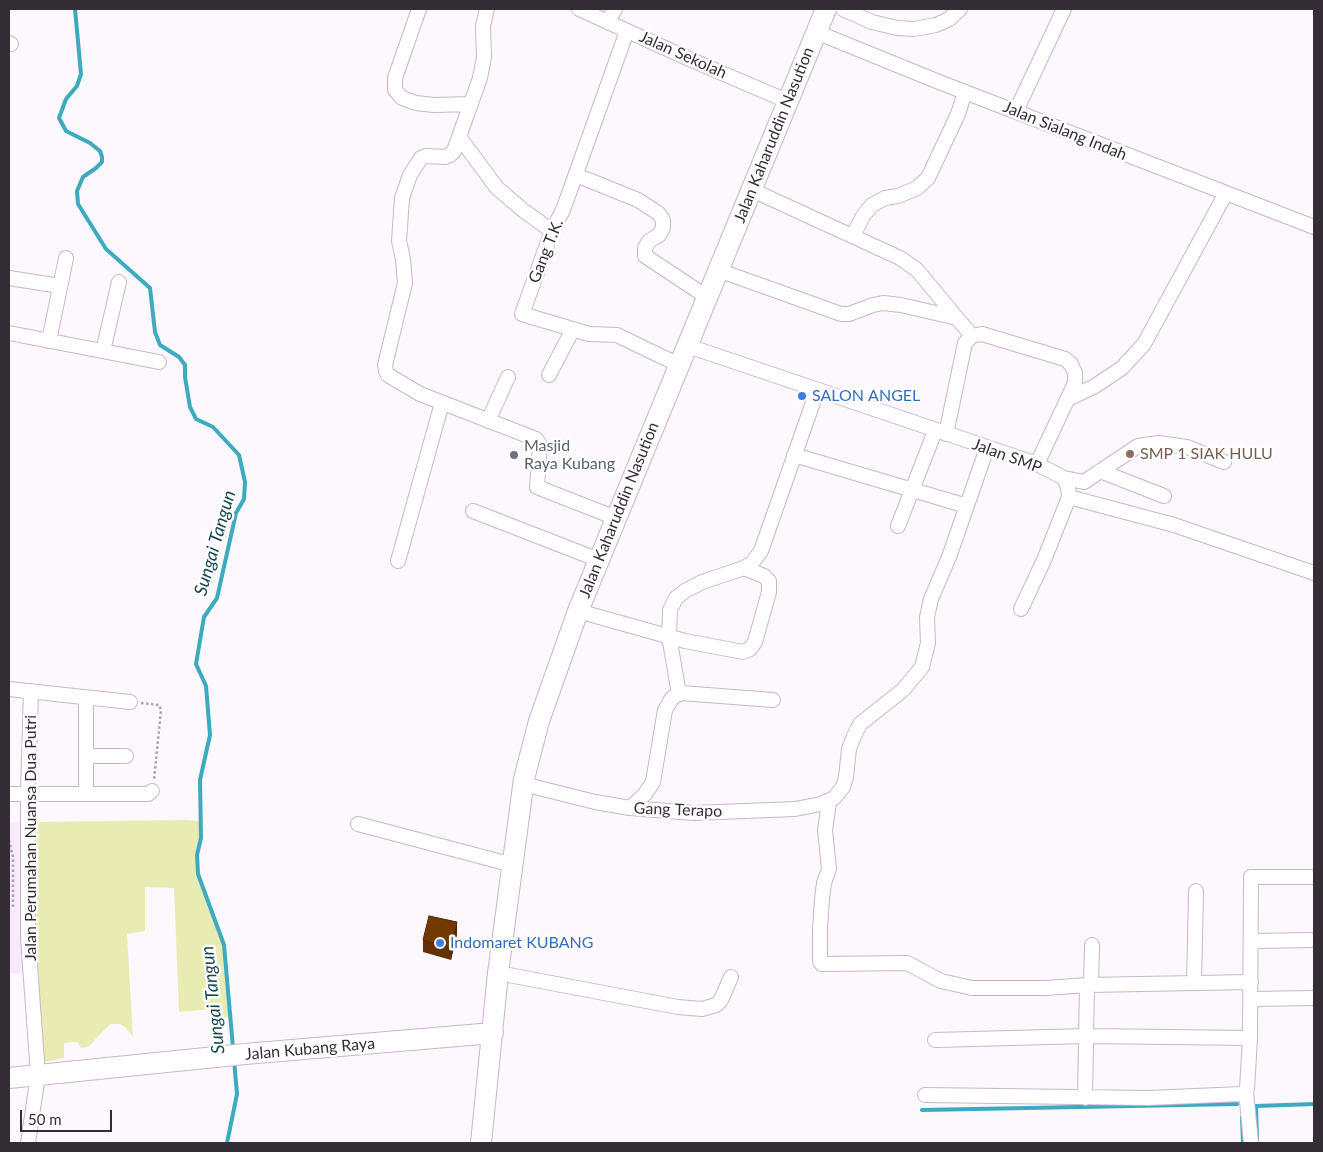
<!DOCTYPE html>
<html>
<head>
<meta charset="utf-8">
<style>
  body { margin:0 }
  #map { position:relative; width:1323px; height:1152px; overflow:hidden; background:#fcf8fd; font-family:Lato,sans-serif }
  canvas { display:block }
  .frame { position:absolute; inset:0; border:10px solid #342d35; pointer-events:none }
  .scale { position:absolute; left:20px; top:1110px; width:92px; height:22px; box-sizing:border-box; border:2px solid #342d35; border-top:0; padding-left:6px; font-size:15px; line-height:18px; white-space:nowrap; color:#342d35; -webkit-text-stroke:4px #fff; paint-order:stroke }
</style>
</head>
<body>
<div id="map">
<canvas width="1323" height="1152"></canvas>
<div class="frame"></div>
<div class="scale">50 m</div>
</div>
<script>
const ctx = document.querySelector('canvas').getContext('2d');
ctx.lineJoin = 'round';
function fillPath(path, color) { ctx.fillStyle = color; ctx.fill(path, 'evenodd'); }
const toPath = rows => new Path2D(rows.map(r => 'M' + r).join(''));
function strokePath(path, color, width, dash) { ctx.strokeStyle = color; ctx.lineWidth = width; ctx.lineCap = dash ? 'butt' : 'round'; ctx.setLineDash(dash || []); ctx.stroke(path); }
function label(font, color, halo, rows, align = 'center') {
  ctx.font = font + ' Lato,sans-serif'; ctx.lineWidth = 5; ctx.setLineDash([]); ctx.textBaseline = 'middle'; ctx.strokeStyle = halo; ctx.fillStyle = color; for (const [text, x, y, turn = 0] of rows) {
    ctx.save(); ctx.translate(x, y); ctx.rotate((+turn || 0) * Math.PI / 180); ctx.textAlign = isNaN(turn) ? turn : align; if (halo) ctx.strokeText(text, 0, 0); ctx.fillText(text, 0, 0); ctx.restore();
  }
}
const built = toPath([
  [9,822,24,822,28,974,9,973]
]);
const green = toPath([
  [185,820,200,821,201,838,197,855,198,874,224,945,230,1017,216,1018,214,1009,179,1012,174,888,145,887,145,931,127,934,133,1037,125,1027,120,1024,110,1024,88,1047,81,1048,77,1042,64,1043,64,1058,44,1062,38,1009,33,936,33,822]
]);
const stream = toPath([
  [75,9,81,74,77,86,66,99,59,118,66,131,90,143,100,151,102,157,102,162,96,168,83,177,77,191,78,204,106,249,150,288,155,332,160,345,179,357,185,365,185,377,190,407,196,419,213,427,239,455,245,482,244,499,236,513,217,598,204,617,196,664,206,686,210,735,200,780,201,838,197,855,198,874,224,945,233,1048],
  [922,1110,1237,1104],
  [1242,1117,1243,1143],
  [1257,1140,1256,1106,1314,1104],
  [227,1143,237,1094,234,1060]
]);
const path = toPath([
  [141,703,159,705,161,710,154,780],
  [9,840,13,857,13,907]
]);
const minor = toPath([
  [419,9,395,78,395,90,402,98,416,103,434,105,471,104],
  [487,9,483,26,484,57,480,78,454,151,450,155,445,157,426,156,421,158,410,175,402,198,399,241,403,259,405,283,385,365,386,371,388,375,420,394,536,439,540,445,537,487,616,518],
  [579,9,687,58,787,101],
  [843,9,872,22,897,28,914,29,936,25,949,19,960,9],
  [608,22,615,9],
  [627,31,563,210,552,231,522,314,589,334,617,335,679,365],
  [816,32,939,82,1314,227],
  [9,43,11,44],
  [1016,111,1064,9],
  [460,138,497,188,524,211,552,231],
  [576,175,638,200,658,213,663,220,663,228,659,235,649,241,645,248,645,256,707,297],
  [752,190,900,258,917,270,972,336],
  [853,236,863,216,872,205,885,198,898,196,917,188,928,178,958,114,965,92],
  [718,270,841,314,849,314,873,305,883,303,901,305,957,318],
  [9,278,60,286],
  [9,333,159,362],
  [49,341,66,258],
  [688,346,1037,464,1064,478,1068,487,1069,497,1174,525,1314,573],
  [103,351,119,282],
  [549,375,573,329],
  [1068,399,1095,386,1122,368,1144,344,1226,193],
  [488,421,508,377],
  [946,434,965,343,972,336,982,334,1065,359,1071,364,1075,373,1075,383,1037,464],
  [794,455,967,506],
  [1100,471,1164,496],
  [1064,478,1084,482,1138,446,1158,443,1187,447,1224,462],
  [473,511,599,560],
  [898,526,935,431],
  [398,561,442,403],
  [1021,609,1044,560,1069,497],
  [578,611,685,641,743,652,750,649,755,642,769,592,769,581,764,576,744,568],
  [9,689,130,702],
  [679,694,669,636,670,610,676,598,685,591,702,582,744,568,752,563,761,551,817,391],
  [86,698,86,794],
  [87,756,126,756],
  [523,784,595,802,630,808,694,813,795,809,821,804,834,798,843,787,846,777,849,749,854,736,860,724,903,690,922,667,928,643,927,617,931,599,949,557,987,448],
  [9,794,148,794,152,791],
  [829,802,825,830,829,869,824,883,822,899,820,930,820,961,822,964,907,963,941,981,972,988,1046,988,1087,985,1251,982],
  [630,808,645,794,653,782,665,710,672,698,681,693,773,700],
  [358,824,513,865],
  [1251,941,1314,940],
  [498,973,678,1007,702,1009,716,1005,721,1000,731,977],
  [1194,983,1196,891],
  [1091,985,1092,945],
  [1251,999,1314,998],
  [935,1040,1087,1036,1250,1038],
  [1246,1091,1251,1143],
  [925,1095,1148,1098,1242,1094,1247,1089,1250,1038,1251,877,1314,877],
  [1085,1098,1087,985],
  [28,1143,38,1075,28,938,28,793,31,691]
]);
const highway = toPath([
  [9,1078,245,1054,493,1033],
  [481,1143,498,973,524,779,539,721,578,611,826,9]
]);
const wall = toPath([
  [457,934,451,960,423,952,423,940]
]);
const shadedWall = toPath([
  [457,922,457,934,451,960,451,948]
]);
const building = toPath([
  [429,916,457,922,451,948,423,940,429,916]
]);
const markers = [
  [802,396,5,"#3f7fe0"],
  [1130,454,5,"#8d6e63"],
  [514,455,5,"#6b7280"],
  [440,943,5,"#3f7fe0"]
];
const streetNames = [
  ["Jalan Sekolah",683,55,24],
  ["Jalan Sialang Indah",1065,131,22],
  ["Jalan Kaharuddin Nasution",774,135,-68],
  ["Gang T.K.",546,251,-68],
  ["Jalan SMP",1007,456,20],
  ["Jalan Kaharuddin Nasution",619,510,-68],
  ["Gang Terapo",678,810,2],
  ["Jalan Perumahan Nuansa Dua Putri",31,838,-90],
  ["Jalan Kubang Raya",310,1049,-5]
];
const shopNames = [
  ["SALON ANGEL",812,396],
  ["Indomaret KUBANG",450,943]
];
const worshipNames = [
  ["Masjid",524,446],
  ["Raya Kubang",524,464]
];
const educationNames = [
  ["SMP 1 SIAK HULU",1140,454]
];
const waterNames = [
  ["Sungai Tangun",215,543,-74],
  ["Sungai Tangun",213,1000,-96]
];
fillPath(built, '#fae8ff');
fillPath(green, '#e8ebb2');
strokePath(stream, '#3daabf', 4);
strokePath(minor, '#c8b7cc', 16);
strokePath(highway, '#c8b7cc', 22);
strokePath(path, '#a9a4aa', 2.5, [2.5, 2.5]);
strokePath(minor, '#fff', 14);
strokePath(highway, '#fff', 20);
fillPath(wall, '#633102');
fillPath(shadedWall, '#502801');
fillPath(building, '#733902');
strokePath(building, '#502801', 1);
for (const [x, y, r, color] of markers) { const dot = new Path2D(); dot.arc(x, y, r, 0, 2 * Math.PI); ctx.fillStyle = color; ctx.fill(dot); strokePath(dot, '#fff', 2); }
label('16px', '#342d35', '#fff', streetNames);
label('16px', '#366cbe', '#fff', shopNames, 'left');
label('16px', '#5b616d', '#fff', worshipNames, 'left');
label('16px', '#785e54', '#fff', educationNames, 'left');
label('italic 18px', '#16464f', '#fff', waterNames);
</script>
</body>
</html>
